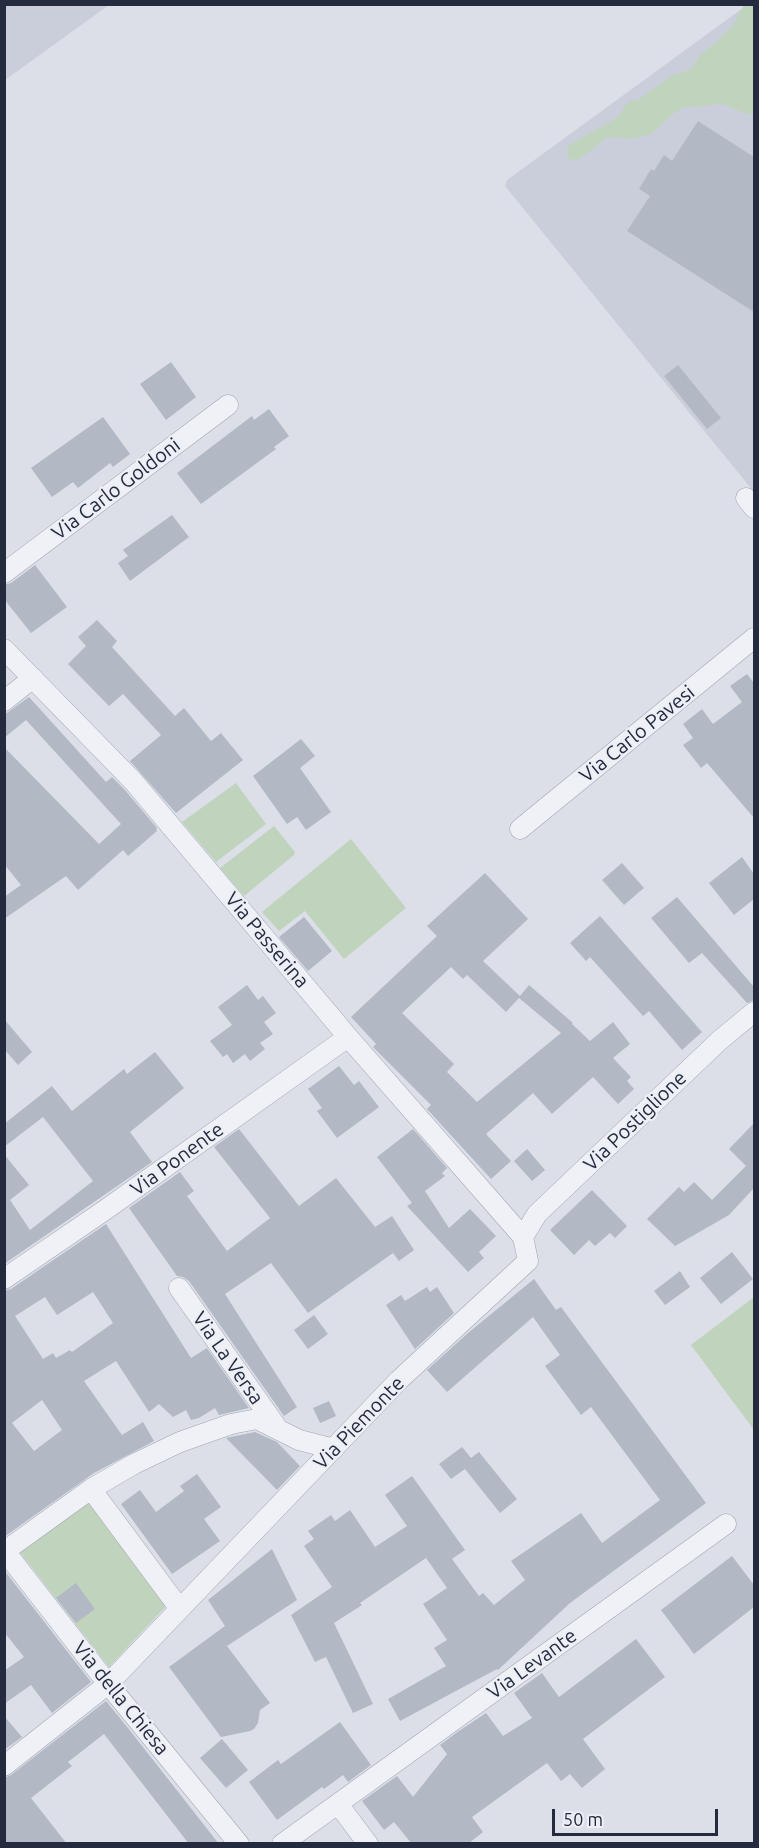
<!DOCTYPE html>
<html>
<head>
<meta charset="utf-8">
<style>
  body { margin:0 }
  #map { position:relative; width:759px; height:1848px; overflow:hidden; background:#dcdfe8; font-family:Ubuntu,sans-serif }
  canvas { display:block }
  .frame { position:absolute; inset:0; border:6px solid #252b3f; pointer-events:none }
  .scale { position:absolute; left:552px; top:1809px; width:166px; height:27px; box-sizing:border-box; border:3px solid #252b3f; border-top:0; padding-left:8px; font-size:18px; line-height:21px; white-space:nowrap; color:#252b3f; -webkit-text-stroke:4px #eceff5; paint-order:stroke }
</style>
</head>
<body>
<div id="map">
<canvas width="759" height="1848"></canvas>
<div class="frame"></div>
<div class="scale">50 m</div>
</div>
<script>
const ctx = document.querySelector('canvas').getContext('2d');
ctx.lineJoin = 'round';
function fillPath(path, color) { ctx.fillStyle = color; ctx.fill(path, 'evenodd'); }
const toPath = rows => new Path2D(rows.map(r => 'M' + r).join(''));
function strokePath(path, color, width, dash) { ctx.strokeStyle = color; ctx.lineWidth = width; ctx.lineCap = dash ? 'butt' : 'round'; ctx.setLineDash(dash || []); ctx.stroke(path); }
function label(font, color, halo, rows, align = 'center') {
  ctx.font = font + ' Ubuntu,sans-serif'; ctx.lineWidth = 4.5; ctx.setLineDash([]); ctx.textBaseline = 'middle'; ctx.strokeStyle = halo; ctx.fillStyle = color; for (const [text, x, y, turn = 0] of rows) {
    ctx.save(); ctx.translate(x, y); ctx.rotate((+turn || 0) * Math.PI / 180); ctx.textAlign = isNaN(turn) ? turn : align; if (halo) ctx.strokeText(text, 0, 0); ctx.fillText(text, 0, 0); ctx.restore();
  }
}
const built = toPath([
  [5,4,109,4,109,5,5,80],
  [747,5,754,5,754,492,505,186,507,180]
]);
const green = toPath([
  [744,5,754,5,754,114,747,114,726,105,715,104,705,106,684,107,674,113,651,134,631,139,613,137,604,139,596,147,577,160,567,158,569,145,617,118,628,102,638,100,672,76,691,69,702,53,718,41,733,25],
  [236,783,266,824,216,862,182,822],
  [274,826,295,852,294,855,244,896,220,868],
  [351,839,406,908,344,959,305,911,279,931,262,912],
  [754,1297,754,1430,691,1345],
  [91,1500,168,1604,109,1667,19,1551]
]);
const building = toPath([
  [698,121,754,157,754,312,627,231,650,196,639,189,651,169,654,171,664,155,672,161],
  [171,362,196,397,166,420,140,384],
  [678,365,721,418,707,429,664,376],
  [269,409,289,436,274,447,276,449,201,504,177,473,252,416,254,420],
  [103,417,130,454,113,467,110,463,78,488,73,482,52,497,31,468],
  [172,515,189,537,130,581,118,563,128,556,123,550],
  [35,565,67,607,31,633,4,599,4,585,11,583],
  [97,620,117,641,112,647,175,716,184,708,211,741,221,733,243,760,176,813,130,761,161,735,123,694,109,706,68,664,86,646,78,637],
  [747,674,754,683,754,818,707,763,701,768,683,745,693,738,683,724,702,709,713,724,742,702,730,686],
  [29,697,106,782,112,777,124,789,157,828,156,829,157,831,128,856,123,850,78,890,66,876,4,919,4,897,21,885,4,864,4,747,99,844,121,824,26,720,4,738,4,715],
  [301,739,315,756,300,768,331,812,306,830,297,817,287,824,253,776],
  [742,857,754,874,754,899,734,915,709,883],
  [622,863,644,888,624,905,602,880],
  [485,873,528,919,483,961,520,996,529,985,573,1023,570,1025,572,1024,590,1041,613,1022,630,1044,613,1058,631,1077,627,1081,634,1089,618,1104,593,1077,552,1114,533,1093,486,1134,511,1161,491,1179,427,1109,431,1105,373,1047,376,1044,351,1017,437,936,427,926],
  [451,967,463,979,467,975,506,1012,519,998,561,1033,477,1102,447,1072,454,1064,402,1013],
  [677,897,754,987,754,1000,747,1003,702,953,689,963,651,918],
  [600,916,702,1032,682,1050,649,1011,643,1016,590,957,586,961,570,943],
  [304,917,332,951,308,971,279,937],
  [247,985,258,1000,263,996,276,1013,264,1022,273,1034,260,1043,265,1049,250,1061,245,1054,233,1063,227,1054,223,1057,210,1041,232,1025,218,1007],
  [4,1019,32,1052,18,1065,4,1049],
  [155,1052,184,1088,130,1132,152,1162,4,1264,4,1154,29,1185,10,1200,30,1230,93,1181,43,1117,4,1147,4,1124,52,1086,72,1111,124,1069,127,1074],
  [339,1066,354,1085,359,1081,379,1107,337,1138,317,1111,322,1108,308,1089],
  [754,1123,754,1188,729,1215,675,1246,647,1219,679,1187,684,1192,694,1182,712,1200,746,1166,729,1149],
  [239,1129,299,1206,336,1178,375,1227,392,1216,414,1250,399,1261,393,1253,308,1313,271,1263,225,1294,297,1407,284,1416,189,1281,183,1277,177,1276,129,1208,180,1172,194,1191,187,1196,227,1251,270,1218,214,1147],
  [413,1129,447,1168,442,1173,445,1176,425,1191,449,1228,470,1209,496,1236,479,1252,484,1258,468,1272,407,1206,412,1203,377,1157],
  [527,1149,545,1170,532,1181,514,1161],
  [592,1190,627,1226,615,1238,610,1233,595,1246,589,1240,574,1255,550,1230],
  [106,1224,191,1358,207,1348,249,1408,219,1415,215,1408,199,1418,191,1420,186,1410,173,1417,159,1404,149,1412,116,1361,84,1381,122,1435,143,1422,154,1441,94,1473,4,1537,4,1291,11,1289],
  [93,1292,113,1323,72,1352,70,1350,56,1358,53,1353,43,1359,15,1316,45,1297,57,1315],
  [42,1400,62,1430,34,1451,12,1423],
  [732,1252,753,1279,721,1304,700,1278],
  [680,1271,690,1287,665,1305,654,1291],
  [534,1279,556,1310,561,1307,706,1503,570,1603,498,1670,497,1669,400,1721,388,1699,446,1666,434,1648,447,1640,423,1604,447,1588,426,1558,360,1603,362,1605,334,1623,373,1704,353,1713,326,1657,315,1662,291,1615,332,1587,304,1546,314,1539,308,1531,331,1515,335,1521,350,1510,375,1547,407,1526,385,1495,412,1476,465,1550,452,1559,479,1596,483,1593,494,1605,525,1580,511,1561,581,1513,602,1543,660,1500,591,1407,581,1415,545,1366,560,1355,533,1317,447,1392,427,1370,468,1333],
  [427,1287,430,1292,437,1287,454,1313,415,1349,386,1305,401,1295,405,1301],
  [314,1315,328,1334,308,1349,294,1330],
  [329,1401,336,1416,320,1423,313,1408],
  [255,1432,277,1442,300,1466,277,1490,226,1438],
  [462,1447,471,1458,479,1452,517,1499,500,1513,465,1469,451,1479,439,1464],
  [197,1474,221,1507,204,1519,220,1541,172,1574,121,1504,140,1490,156,1512,184,1491,180,1486],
  [272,1549,297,1600,227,1646,270,1703,260,1710,258,1723,254,1729,250,1731,221,1737,169,1667,225,1626,208,1600],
  [732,1556,754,1585,754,1607,694,1654,661,1610],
  [4,1570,91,1682,52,1713,31,1685,4,1704,4,1671,24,1657,4,1632],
  [76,1583,95,1609,76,1623,56,1598],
  [636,1639,665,1677,583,1739,605,1769,582,1788,570,1774,561,1781,547,1763,472,1817,483,1832,468,1844,412,1844,394,1822,384,1830,362,1801,397,1776,413,1797,447,1754,440,1745,456,1733,486,1713,503,1736,532,1718,514,1693,542,1673,559,1697],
  [106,1701,128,1728,219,1844,189,1844,104,1734,68,1762,72,1766,31,1798,67,1844,4,1844,4,1778,11,1775],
  [4,1716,22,1737,4,1750],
  [340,1722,371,1765,348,1782,343,1775,324,1789,322,1787,277,1820,249,1782,278,1760,281,1764],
  [222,1739,248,1770,226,1788,200,1758]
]);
const street = toPath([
  [746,498,754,508],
  [4,573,228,405],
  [4,649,133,781,348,1037,523,1237,528,1261,399,1380,108,1684,4,1766],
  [4,701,33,678],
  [520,829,754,638],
  [523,1237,537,1214,720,1040,754,1012],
  [4,1279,105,1210,348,1037],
  [179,1288,276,1426],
  [91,1489,180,1609],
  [4,1550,108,1684,239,1844],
  [5,1551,91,1489,134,1464,180,1442,231,1424,257,1419,299,1440,334,1449],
  [338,1804,368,1844],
  [282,1844,726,1524]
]);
const streetNames = [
  ["Via Carlo Goldoni",116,489,-37],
  ["Via Carlo Pavesi",637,734,-39],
  ["Via Passerina",267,940,50],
  ["Via Postiglione",635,1121,-44],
  ["Via Ponente",177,1159,-36],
  ["Via La Versa",228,1358,55],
  ["Via Piemonte",359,1423,-46],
  ["Via Levante",532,1664,-36],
  ["Via della Chiesa",121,1698,51]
];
fillPath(built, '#caceda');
fillPath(green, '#c0d3bc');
fillPath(building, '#b3b8c5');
strokePath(street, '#a1a5b2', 21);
strokePath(street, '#eff1f6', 20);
label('20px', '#252b3f', '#eceff5', streetNames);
</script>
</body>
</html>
